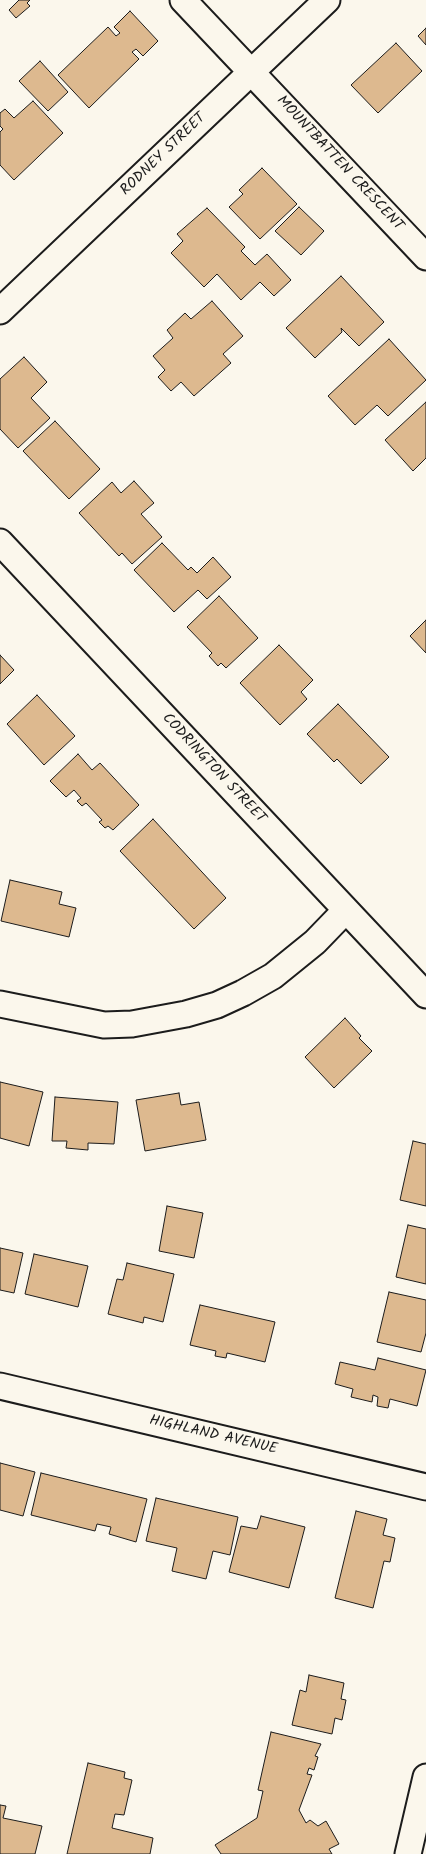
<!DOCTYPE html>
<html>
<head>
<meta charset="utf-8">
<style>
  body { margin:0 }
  canvas { display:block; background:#fbf7ec }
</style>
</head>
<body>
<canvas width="426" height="1854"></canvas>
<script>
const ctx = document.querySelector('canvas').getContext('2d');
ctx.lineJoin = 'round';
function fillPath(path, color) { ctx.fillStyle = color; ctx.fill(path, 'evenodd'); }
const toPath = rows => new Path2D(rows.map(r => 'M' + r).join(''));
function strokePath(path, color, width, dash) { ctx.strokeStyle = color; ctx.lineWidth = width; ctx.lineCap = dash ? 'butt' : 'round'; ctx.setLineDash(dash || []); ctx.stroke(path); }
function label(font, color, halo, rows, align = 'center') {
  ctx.font = font + ' Kalam,sans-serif'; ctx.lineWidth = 5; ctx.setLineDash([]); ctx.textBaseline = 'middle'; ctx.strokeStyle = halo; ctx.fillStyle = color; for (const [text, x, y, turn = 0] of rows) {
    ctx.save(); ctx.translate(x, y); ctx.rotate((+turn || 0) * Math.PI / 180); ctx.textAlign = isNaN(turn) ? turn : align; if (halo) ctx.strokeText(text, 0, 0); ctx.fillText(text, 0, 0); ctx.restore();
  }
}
const building = toPath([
  [19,0,30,0,27,3,30,6,16,18,9,10,19,0],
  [130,11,158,41,143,56,136,49,132,52,139,59,89,108,58,75,108,27,116,36,120,33,114,27,130,11],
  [426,28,426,45,418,36,426,28],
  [396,43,422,71,378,113,351,85,396,43],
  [40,61,68,92,48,111,19,81,40,61],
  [33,101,63,133,14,180,0,165,0,132,3,129,0,126,0,113,5,109,14,118,33,101],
  [262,168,297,204,260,239,229,207,243,194,239,190,262,168],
  [299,207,324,231,301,255,275,231,299,207],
  [207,208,245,247,241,251,255,265,267,254,291,280,274,296,260,282,241,300,217,274,204,287,171,253,183,241,177,234,207,208],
  [341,276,384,322,359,346,341,328,342,332,315,358,286,328,341,276],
  [212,301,243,336,223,354,231,363,194,396,181,382,171,391,158,377,165,370,153,356,173,338,167,330,185,313,191,319,212,301],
  [389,339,426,380,388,416,377,405,355,425,328,396,389,339],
  [24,357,47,382,31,398,50,418,18,448,0,429,0,379,24,357],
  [426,402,426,458,413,471,385,440,426,402],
  [55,421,100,469,69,499,23,451,55,421],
  [134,481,154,503,141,514,162,537,132,564,122,553,119,556,79,513,112,482,121,493,134,481],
  [162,543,188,570,191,567,197,573,213,557,231,577,207,599,198,590,174,612,134,570,162,543],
  [219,596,258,638,226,668,221,663,218,666,209,656,212,653,187,627,219,596],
  [426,620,426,653,410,636,426,620],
  [279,645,313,680,301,692,307,699,280,725,240,683,279,645],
  [0,655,14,670,0,684,0,655],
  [37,695,75,736,44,765,7,724,37,695],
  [338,704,389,757,361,784,337,759,334,762,307,734,338,704],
  [78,754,92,770,100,763,139,805,113,830,108,826,105,828,99,822,102,820,86,803,82,806,77,801,81,798,74,790,66,797,50,781,78,754],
  [153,819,226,898,194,929,120,851,153,819],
  [10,880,62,892,59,904,76,908,69,937,1,921,10,880],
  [345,1018,361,1036,359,1038,372,1051,334,1088,305,1057,345,1018],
  [0,1082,43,1092,29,1146,0,1138,0,1082],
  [179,1093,181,1105,199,1102,206,1140,145,1151,136,1100,179,1093],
  [55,1097,118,1102,114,1144,88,1143,88,1150,66,1148,67,1141,52,1141,55,1097],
  [413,1141,426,1144,426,1206,400,1200,413,1141],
  [167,1206,203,1213,194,1258,159,1251,167,1206],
  [408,1225,426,1229,426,1284,396,1277,408,1225],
  [0,1248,23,1253,14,1293,0,1290,0,1248],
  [34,1254,88,1266,78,1307,25,1294,34,1254],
  [127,1263,174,1274,163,1322,144,1317,143,1323,108,1314,117,1279,123,1280,127,1263],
  [389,1292,426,1300,426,1333,421,1352,377,1342,389,1292],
  [200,1305,275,1322,265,1362,227,1353,226,1358,215,1356,216,1351,190,1345,200,1305],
  [378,1358,426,1370,417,1406,390,1399,388,1408,377,1406,378,1397,373,1395,372,1402,351,1397,353,1389,335,1384,340,1362,375,1370,378,1358],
  [0,1463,35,1472,23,1516,0,1510,0,1463],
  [41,1473,147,1499,136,1542,109,1534,111,1527,97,1524,95,1531,31,1515,41,1473],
  [156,1498,238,1517,230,1555,213,1551,206,1579,172,1571,177,1548,146,1541,156,1498],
  [356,1511,387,1519,383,1535,395,1538,390,1562,384,1561,373,1608,335,1598,356,1511],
  [261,1516,305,1527,289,1588,229,1572,241,1526,257,1529,261,1516],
  [309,1675,344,1683,341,1699,346,1700,342,1720,335,1718,332,1734,292,1725,300,1690,306,1692,309,1675],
  [271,1732,321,1744,315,1756,318,1757,314,1770,309,1768,307,1774,312,1775,299,1810,306,1823,310,1820,318,1826,326,1821,339,1844,329,1849,332,1854,221,1854,215,1845,257,1818,263,1791,258,1790,271,1732],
  [88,1763,125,1772,124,1778,132,1780,124,1815,115,1814,112,1828,153,1838,150,1854,67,1854,88,1763],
  [0,1805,6,1806,3,1818,42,1826,35,1854,0,1854,0,1805]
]);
const minor = toPath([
  [183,0,426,257],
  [0,311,327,0],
  [0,542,426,995],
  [0,1004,104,1025,132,1024,186,1014,217,1005,243,993,273,976,315,942,345,911],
  [0,1386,426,1487],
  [408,1854,426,1777]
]);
const streetNames = [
  ["RODNEY STREET",164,155,-44],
  ["MOUNTBATTEN CRESCENT",339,164,47],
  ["CODRINGTON STREET",213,769,47],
  ["HIGHLAND AVENUE",213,1436,13]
];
fillPath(building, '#ddb98f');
strokePath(building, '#1c1c1c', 1);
strokePath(minor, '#1c1c1c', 29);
strokePath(minor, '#fbf7ec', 25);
label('15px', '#1c1c1c', '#fbf7ec', streetNames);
</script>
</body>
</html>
